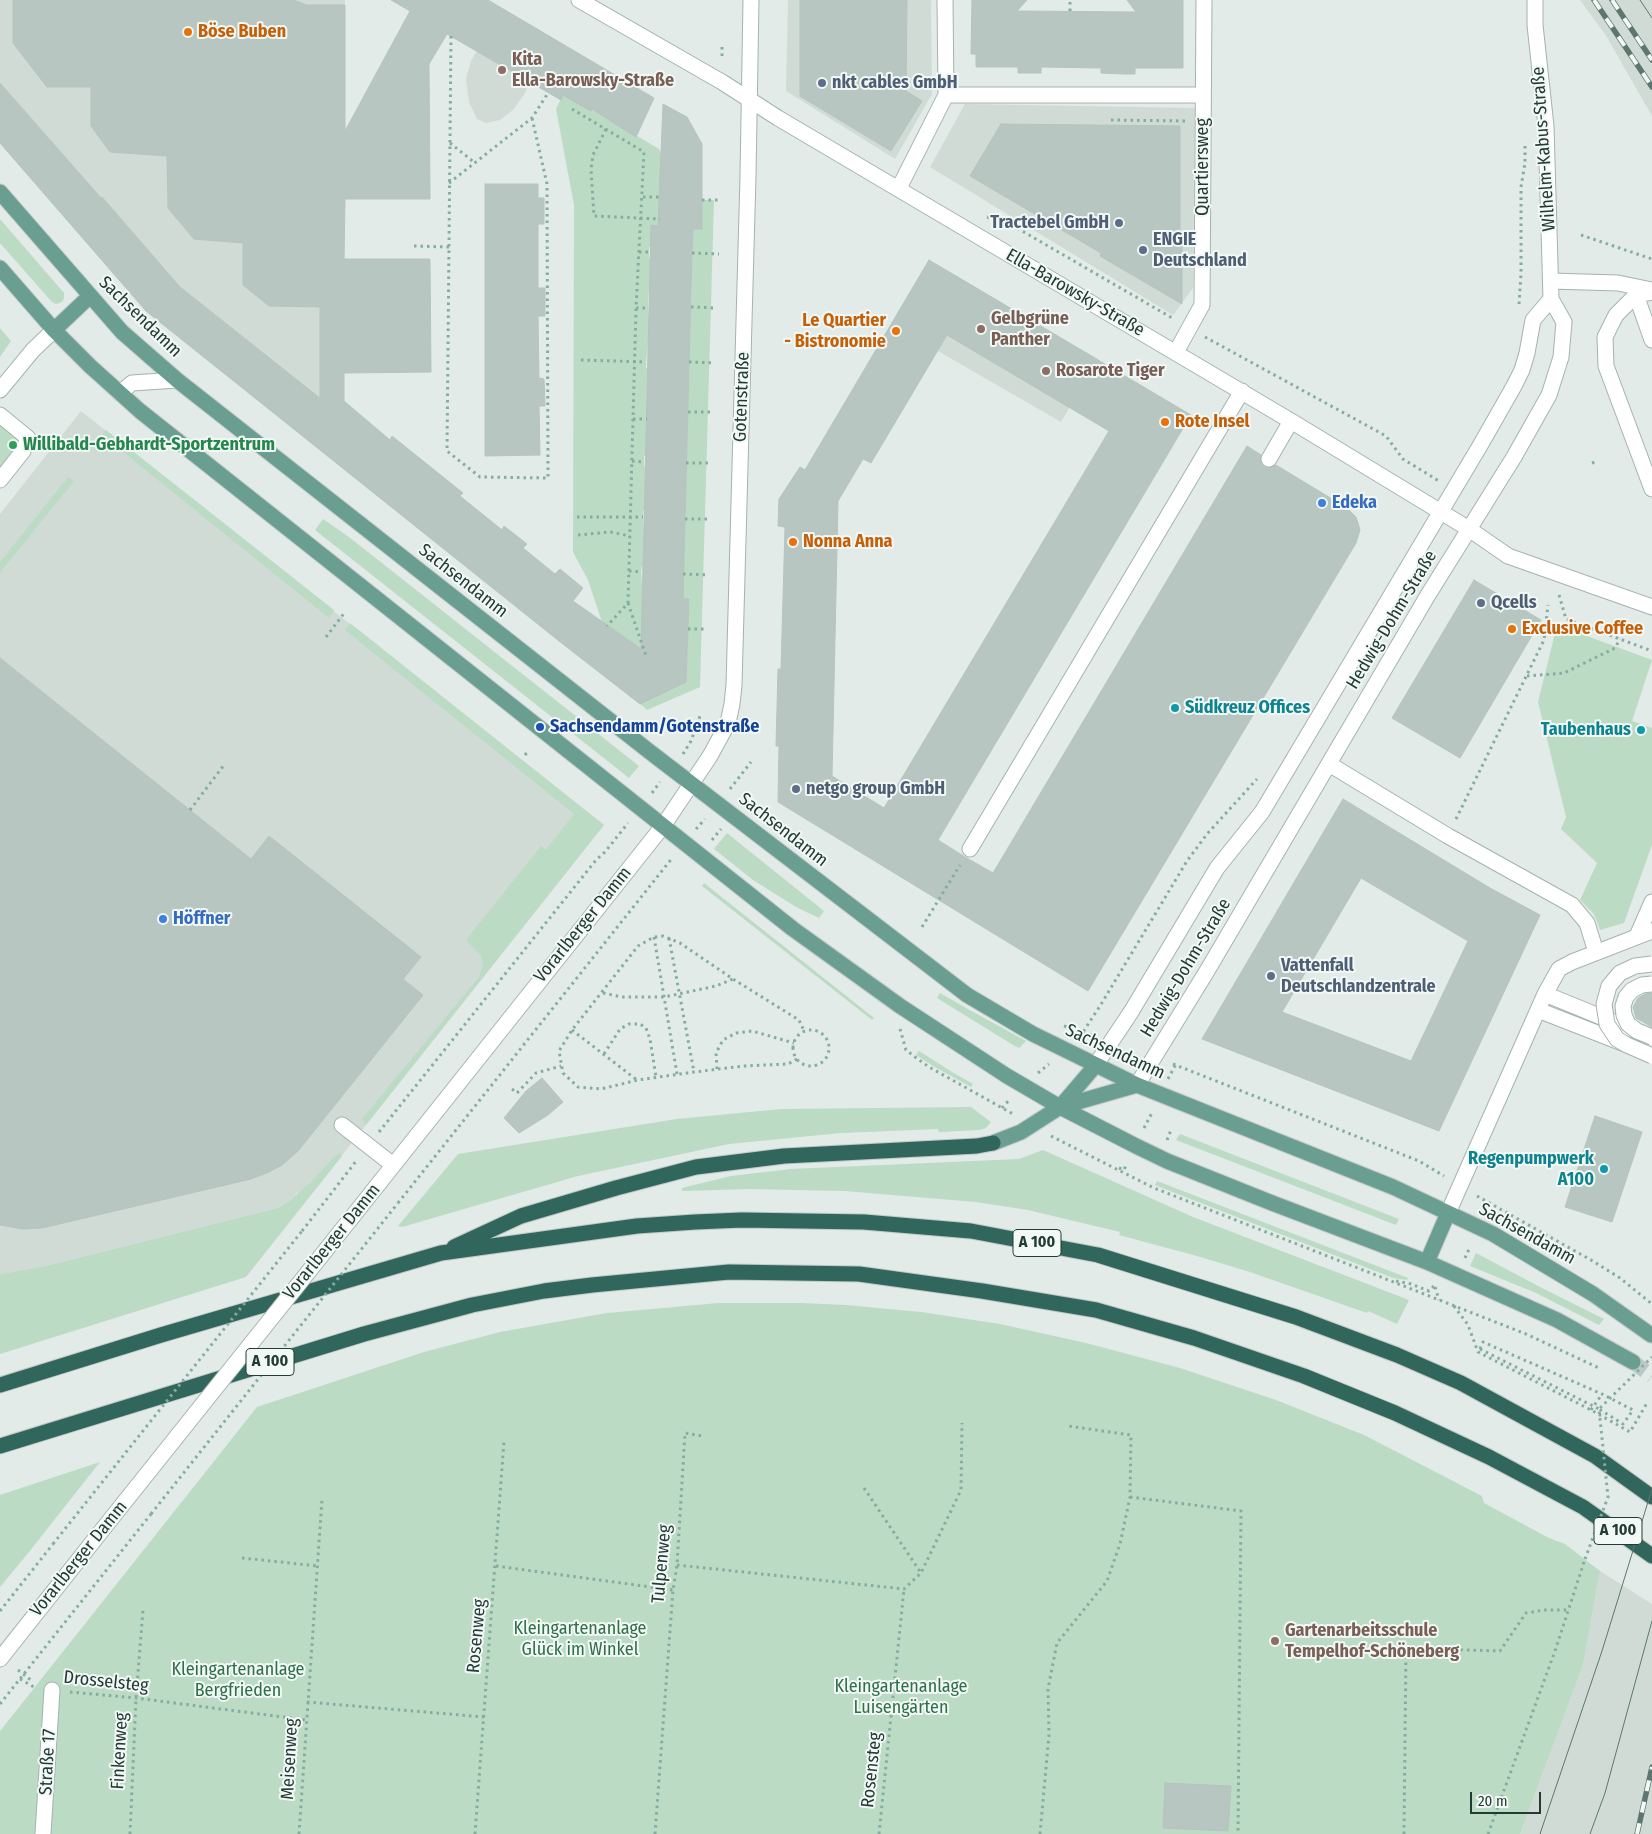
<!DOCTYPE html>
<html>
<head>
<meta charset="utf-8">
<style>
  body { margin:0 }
  #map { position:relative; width:1652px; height:1834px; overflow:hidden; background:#e2ebe7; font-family:"Fira Sans Condensed",sans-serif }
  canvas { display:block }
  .scale { position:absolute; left:1470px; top:1792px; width:71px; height:22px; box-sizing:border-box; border:2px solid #233b35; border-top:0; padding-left:6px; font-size:15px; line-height:18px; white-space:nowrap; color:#233b35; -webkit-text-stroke:4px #f2f8f5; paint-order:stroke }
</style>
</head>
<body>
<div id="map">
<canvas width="1652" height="1834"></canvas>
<div class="scale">20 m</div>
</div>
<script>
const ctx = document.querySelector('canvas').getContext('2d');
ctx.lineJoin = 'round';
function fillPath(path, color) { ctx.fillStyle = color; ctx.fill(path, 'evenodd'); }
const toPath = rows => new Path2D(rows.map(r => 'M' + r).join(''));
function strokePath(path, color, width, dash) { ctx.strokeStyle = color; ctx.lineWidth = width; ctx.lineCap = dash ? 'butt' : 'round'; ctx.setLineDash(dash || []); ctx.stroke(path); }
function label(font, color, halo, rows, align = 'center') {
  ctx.font = font + ' "Fira Sans Condensed",sans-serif'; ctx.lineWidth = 4; ctx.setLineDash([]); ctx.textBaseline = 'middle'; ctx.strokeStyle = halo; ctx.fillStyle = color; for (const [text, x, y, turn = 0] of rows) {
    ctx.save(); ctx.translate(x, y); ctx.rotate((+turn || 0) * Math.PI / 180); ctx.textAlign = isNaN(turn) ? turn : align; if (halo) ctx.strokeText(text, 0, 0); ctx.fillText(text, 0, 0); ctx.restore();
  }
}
const built = toPath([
  [0,0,345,0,344,411,336,410,180,287,102,197,101,198,0,83],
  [788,0,931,0,932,94,895,159,786,91],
  [1580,0,1652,0,1652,116,1605,34],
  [500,7,553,38,529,81,525,93,513,110,500,120,486,123,477,119,469,102,466,79,471,61],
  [965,104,1195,108,1193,288,1173,315,930,167],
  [953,274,1098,359,1061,422,938,351,947,335,925,322],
  [81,411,604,825,312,1193,297,1193,289,1201,278,1208,46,1266,0,1274,0,514],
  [1600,1571,1652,1604,1652,1834,1520,1834,1583,1665]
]);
const green = toPath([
  [564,93,627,130,627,131,636,137,637,136,659,149,662,155,659,197,659,226,651,226,651,247,649,247,649,258,651,258,648,303,649,335,646,362,646,368,648,368,646,456,644,456,644,467,645,467,644,511,643,511,643,566,642,566,641,572,647,655,602,622,588,580,573,552,574,205,556,109],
  [702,200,714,200,700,687,647,710,639,703,686,681,689,599,683,599,693,229,702,229],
  [0,219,64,293,64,298,62,302,56,304,52,302,0,243],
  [0,328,11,341,0,357],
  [0,415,28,438,0,480],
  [106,430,334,610,329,618,102,435],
  [68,477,74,481,0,573,0,562],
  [323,519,349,537,639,766,629,778,624,774,315,530],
  [350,623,604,825,366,1125,362,1119,479,977,483,964,481,956,466,940,541,846,546,850,574,814,345,630],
  [1557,625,1652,660,1632,721,1652,728,1652,845,1624,923,1600,930,1594,914,1580,900,1597,863,1561,829,1566,817,1538,702],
  [727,833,824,911,819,918,796,907,753,880,714,849],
  [704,883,874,1018,872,1020,702,886],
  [940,993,966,1008,1026,1041,1019,1048,1013,1045,937,998],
  [919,1051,952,1072,973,1084,971,1087,933,1066,916,1055],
  [971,1107,991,1122,986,1128,979,1130,939,1132,938,1129,841,1133,729,1144,578,1176,402,1227,398,1226,458,1154,677,1119,781,1109],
  [1180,1134,1399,1219,1396,1225,1176,1140],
  [1043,1150,1193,1217,1409,1300,1397,1324,1368,1311,1367,1313,1250,1272,1197,1256,1119,1235,1120,1232,1028,1210,976,1202,845,1191,750,1189,682,1191,682,1188,731,1176,791,1169,1019,1159],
  [340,1153,342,1156,246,1277,0,1354,0,1274,46,1266,278,1208,289,1201,310,1183,335,1156],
  [1157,1181,1408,1278,1407,1280,1393,1278,1188,1198,1155,1185],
  [1476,1253,1542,1288,1604,1319,1599,1325,1536,1293,1470,1266],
  [719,1303,800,1303,846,1305,921,1312,1000,1324,1086,1343,1180,1368,1276,1400,1364,1435,1482,1496,1484,1503,1549,1538,1565,1544,1600,1571,1583,1665,1520,1834,0,1834,0,1731,257,1407,424,1352,500,1332,607,1313],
  [100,1462,29,1552,0,1587,0,1495]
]);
const building = toPath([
  [13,0,294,0,306,5,345,5,345,131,410,11,391,0,488,0,654,98,636,137,592,109,591,111,563,95,561,100,447,34,429,64,430,199,345,199,344,259,430,259,431,372,344,373,344,401,390,440,392,436,463,493,460,496,502,530,504,526,527,544,523,548,555,574,560,569,583,588,573,601,641,649,651,225,658,226,663,104,687,117,702,144,702,229,693,229,692,253,683,599,689,599,686,682,640,704,559,641,146,311,0,143,0,83,101,198,102,197,180,287,320,398,320,307,269,306,243,285,243,243,194,239,168,208,167,156,110,152,91,126,91,87,47,87,13,43,13,0],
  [800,0,907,0,906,91,922,101,891,151,800,96,800,0],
  [972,0,1027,0,1017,11,1136,12,1127,0,1183,0,1183,68,1135,68,1135,74,1124,74,1101,73,1101,68,1041,67,1041,73,1018,73,1018,67,976,67,976,54,971,54,972,0],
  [1001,124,1180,126,1180,239,1182,239,1182,304,1100,256,1101,253,970,176,1001,124],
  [485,184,538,184,538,198,544,198,544,224,538,224,538,288,545,288,545,316,538,316,539,378,544,379,545,406,539,406,540,455,485,456,485,184],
  [929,260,1191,415,938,840,965,857,993,873,1247,446,1261,455,1261,463,1264,467,1269,468,1276,465,1347,508,1356,517,1358,523,1360,530,1356,543,1088,991,778,802,779,746,776,746,778,669,781,669,785,527,778,526,779,499,800,467,805,470,929,260],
  [947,335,1109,431,884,808,832,776,838,501,863,459,871,463,947,335],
  [1474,580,1541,620,1460,758,1392,718,1474,580],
  [0,658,251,859,269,836,421,957,403,979,423,995,298,1151,282,1165,269,1172,251,1179,42,1228,23,1229,0,1225,0,658],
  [1343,799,1490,888,1540,915,1439,1131,1202,1039,1343,799],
  [1361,878,1468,941,1411,1061,1282,1012,1361,878],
  [1652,993,1652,1027,1636,1018,1633,1007,1638,998,1645,994,1652,993],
  [542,1078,563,1102,548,1115,519,1133,504,1118,526,1091,542,1078],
  [1595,1116,1642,1132,1612,1222,1565,1207,1595,1116],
  [1165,1783,1231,1786,1228,1831,1163,1828,1165,1783]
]);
const majorTunnel = toPath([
  [1633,1362,1652,1376]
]);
const path = toPath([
  [1070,11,1070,0],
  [451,36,447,451,480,477,548,478,547,184,532,118],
  [722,47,722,59],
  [572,109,644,152,636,308,628,603,607,626],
  [1111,120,1186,121],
  [606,129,593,155,591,169,594,216,660,219],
  [450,143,475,163],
  [449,183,532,118,548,93],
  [643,197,659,197],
  [702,200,720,200],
  [987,217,1010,224,1174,319],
  [1581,235,1652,259],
  [414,246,449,247],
  [639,252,649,252],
  [692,253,719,254],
  [1519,304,1521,274,1521,187,1525,163,1525,143],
  [691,307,716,308],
  [636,308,648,308],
  [1205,337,1386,436,1403,459,1439,481],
  [581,360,646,362],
  [689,362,715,363],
  [688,412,714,412],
  [633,419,647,419],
  [632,461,644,462],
  [686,463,712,463],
  [1592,463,1598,461],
  [577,517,643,517],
  [685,519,711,519],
  [578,535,610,532,630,536],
  [629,571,641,572],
  [683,574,709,575],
  [1559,595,1566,619,1652,651],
  [628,603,646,656],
  [688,629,707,629],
  [326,637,345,612],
  [1527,676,1564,673,1615,648,1620,639],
  [683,754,691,741,700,716],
  [525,755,529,750],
  [730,789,751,762],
  [652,793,660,782],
  [190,810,224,765],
  [771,819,779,822,824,858],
  [1456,819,1544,640,1548,605],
  [696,829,705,819],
  [712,840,721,829],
  [922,927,960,865],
  [654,937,677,1074],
  [669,938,694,1072],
  [603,993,622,997,664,997,716,986,733,979],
  [1064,1026,1094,1036],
  [900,1029,906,1050,915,1057,929,1067,1013,1114],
  '793 1048a18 18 0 1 1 36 0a18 18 0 1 1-36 0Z',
  [572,1030,637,1080],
  [1079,1036,1083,1032,1100,1006,1187,861,1207,834,1257,779],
  [604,1054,620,1029,629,1024,640,1024,646,1028,650,1039,656,1077],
  [797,1059,788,1064,744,1066,694,1072,638,1080,601,1089,578,1087,563,1073,559,1051,572,1030,638,946,654,937,663,936,680,943,733,979,799,1020,804,1031],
  [1173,1064,1419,1161,1444,1176],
  [717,1069,716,1053,723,1040,736,1033,752,1031,794,1043],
  [1038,1073,1049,1064],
  [1168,1079,1176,1064],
  [512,1089,517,1093,536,1073,561,1066],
  [1002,1108,1010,1099],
  [1144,1128,1153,1111],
  [379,1132,596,860,605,852,628,823],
  [1051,1136,1154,1188,1526,1334,1599,1368],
  [1167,1140,1171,1130],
  [1119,1168,1124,1170,1127,1163],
  [1477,1196,1591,1260,1620,1278,1652,1304],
  [398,1203,673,857],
  [302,1231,357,1160],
  [1465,1258,1469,1249],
  [1396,1281,1411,1284,1429,1291,1434,1286],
  [1435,1287,1439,1300],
  [1454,1306,1468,1325,1478,1352,1591,1410,1630,1432,1647,1403],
  [1480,1349,1483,1342,1602,1394,1633,1410,1623,1424,1599,1409],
  [1591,1410,1602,1394],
  [864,1488,921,1573],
  [1130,1497,1241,1511,1238,1834],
  [242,1558,318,1566],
  [677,1565,904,1589,921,1573,961,1490,962,1423],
  [496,1566,673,1590],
  [0,1611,53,1544],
  [18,1670,32,1681],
  [20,1679,34,1687],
  [70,1692,136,1698,306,1720],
  [307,1702,484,1717],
  [0,1704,151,1514],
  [130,1834,136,1698,143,1610],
  [299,1834,322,1499],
  [475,1834,504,1441],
  [655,1834,673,1590,677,1565,685,1433,702,1436],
  [879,1834,904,1589],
  [1040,1834,1049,1735,1048,1689,1057,1643,1107,1581,1120,1544,1130,1497,1131,1435,1068,1426],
  [1404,1834,1406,1648,1500,1651,1526,1613,1544,1610,1568,1610],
  [1488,1834,1555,1651,1585,1559]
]);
const minor = toPath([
  [579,0,722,82,778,118,1291,421,1469,529,1508,556,1652,607],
  [946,95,1203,95],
  [899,188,946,95,945,0],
  [1551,281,1618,283,1651,290],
  [1652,292,1636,295,1616,315,1605,337,1606,366,1652,489],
  [1636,295,1652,340],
  [1176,352,1202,305,1204,0],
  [0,390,33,350,54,330],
  [120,393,132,383,177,380],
  [0,415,28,438,23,451,0,480],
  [1269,459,1291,421],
  [1329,764,1448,836,1572,905,1587,923,1596,952],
  [970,849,1242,391],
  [1637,936,1652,902],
  [1545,994,1638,1032],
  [1538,1010,1625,1044],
  [1095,1066,1131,1012,1217,868,1262,812,1481,444,1514,386,1522,370,1527,353,1533,320,1551,299],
  [1137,1085,1207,971,1428,595,1514,457,1549,395,1561,357,1564,322,1551,299,1546,126,1535,25,1535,0],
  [342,1125,393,1165],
  [1448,1213,1545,994,1559,969,1572,962,1652,931],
  [353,1216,663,826,710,756,728,723,732,704,734,685,748,176,751,0],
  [0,1659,103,1529],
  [43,1834,52,1690]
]);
const major = toPath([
  [0,192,122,332,177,380,650,752,967,995,1033,1034,1137,1085,1393,1187,1493,1234,1593,1294,1651,1335],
  [0,268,54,330,90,366,140,411,793,929,900,1006,1007,1076,1060,1107,1136,1146,1167,1161,1272,1203,1427,1262,1557,1320,1633,1362],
  [54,330,90,296],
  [1060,1107,1137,1085],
  [993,1143,1021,1132,1060,1107,1095,1066],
  [1427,1262,1448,1213]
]);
const highway = toPath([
  [454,1247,521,1216,616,1188,696,1167,784,1156,977,1146,993,1143],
  [0,1385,161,1335,441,1253,637,1226,695,1222,742,1220,864,1222,971,1231,1098,1255,1296,1317,1397,1355,1461,1383,1595,1456,1652,1497],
  [0,1446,364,1334,472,1305,544,1291,592,1285,729,1272,859,1274,982,1291,1096,1310,1194,1338,1304,1376,1395,1413,1489,1457,1583,1507,1652,1556]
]);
const tram = toPath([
  [1640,0,1652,18],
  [1540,1834,1602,1651,1652,1489],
  [1590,1834,1605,1793,1652,1621]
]);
const rail = toPath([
  [1594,0,1652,87],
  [1612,0,1652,60],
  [1637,1834,1652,1767]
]);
const pathBridge = toPath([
  [1480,1349,1599,1409],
  [151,1514,398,1203],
  [53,1544,302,1231],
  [1585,1559,1608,1497,1599,1409,1652,1357]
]);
const minorBridge = toPath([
  [1652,964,1635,966,1620,973,1609,986,1604,1004,1607,1024,1617,1039,1627,1045,1652,1056],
  [1652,984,1642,985,1632,990,1626,997,1623,1006,1624,1015,1628,1024,1637,1031,1652,1037],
  [103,1529,353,1216]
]);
const markers = [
  [188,32,5,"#e8710a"],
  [502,70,5,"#8d6e63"],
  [822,83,5,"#5c6f8a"],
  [1119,223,5,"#5c6f8a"],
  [1143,250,5,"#5c6f8a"],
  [981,329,5,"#8d6e63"],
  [896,331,5,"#e8710a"],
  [1046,371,5,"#8d6e63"],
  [1165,422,5,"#e8710a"],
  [13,445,5,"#2e9e5b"],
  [1322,503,5,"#3f7fe0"],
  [793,542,5,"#e8710a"],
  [1481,603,5,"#5c6f8a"],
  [1512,629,5,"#e8710a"],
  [1175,708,5,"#0f9aa8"],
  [540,727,5,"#1a4fb4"],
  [1641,730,5,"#0f9aa8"],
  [796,789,5,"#5c6f8a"],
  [163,919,5,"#3f7fe0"],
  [1271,976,5,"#5c6f8a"],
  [1604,1169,5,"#0f9aa8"],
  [1275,1641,5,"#8d6e63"]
];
const shields = [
  [1037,1243,48],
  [270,1362,48],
  [1618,1531,48]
];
const shieldNames = [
  ["A 100",1037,1243],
  ["A 100",270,1362],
  ["A 100",1618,1531]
];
const foodNames = [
  ["Böse Buben",198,32],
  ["Le Quartier",886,321,"right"],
  ["- Bistronomie",886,342,"right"],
  ["Rote Insel",1175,422],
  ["Nonna Anna",803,542],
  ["Exclusive Coffee",1522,629]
];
const educationNames = [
  ["Kita",512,60],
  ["Ella-Barowsky-Straße",512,81],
  ["Gelbgrüne",991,319],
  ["Panther",991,340],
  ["Rosarote Tiger",1056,371],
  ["Gartenarbeitsschule",1285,1631],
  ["Tempelhof-Schöneberg",1285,1652]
];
const serviceNames = [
  ["nkt cables GmbH",832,83],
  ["Tractebel GmbH",1109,223,"right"],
  ["ENGIE",1153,240],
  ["Deutschland",1153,261],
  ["Qcells",1491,603],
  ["netgo group GmbH",806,789],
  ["Vattenfall",1281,966],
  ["Deutschlandzentrale",1281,987]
];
const streetNames = [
  ["Wilhelm-Kabus-Straße",1544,149,-94],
  ["Quartiersweg",1203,167,-90],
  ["Ella-Barowsky-Straße",1075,293,30],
  ["Sachsendamm",140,317,44],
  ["Gotenstraße",742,397,-88],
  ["Sachsendamm",463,581,38],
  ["Hedwig-Dohm-Straße",1392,620,-59],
  ["Sachsendamm",783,830,38],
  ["Vorarlberger Damm",583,925,-51],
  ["Hedwig-Dohm-Straße",1186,968,-59],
  ["Sachsendamm",1115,1052,25],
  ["Sachsendamm",1527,1234,29],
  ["Vorarlberger Damm",332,1242,-51],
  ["Vorarlberger Damm",79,1559,-51],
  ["Tulpenweg",662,1564,-85],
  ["Rosenweg",477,1636,-85],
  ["Drosselsteg",106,1682,6],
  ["Finkenweg",120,1751,-87],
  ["Meisenweg",290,1759,-87],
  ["Straße 17",48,1762,-87],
  ["Rosensteg",872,1770,-84]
];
const leisureNames = [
  ["Willibald-Gebhardt-Sportzentrum",23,445]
];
const shopNames = [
  ["Edeka",1332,503],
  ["Höffner",173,919]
];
const cultureNames = [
  ["Südkreuz Offices",1185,708,"left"],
  ["Taubenhaus",1631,730],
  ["Regenpumpwerk",1594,1159],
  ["A100",1594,1180]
];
const transitNames = [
  ["Sachsendamm/Gotenstraße",550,727]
];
const parkNames = [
  ["Kleingartenanlage",580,1629],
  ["Glück im Winkel",580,1650],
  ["Kleingartenanlage",238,1670],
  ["Bergfrieden",238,1691],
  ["Kleingartenanlage",901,1687],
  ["Luisengärten",901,1708]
];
fillPath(built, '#d0dbd6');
fillPath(green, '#bcdbc4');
fillPath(building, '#b7c6c0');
strokePath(building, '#b5c4be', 1);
strokePath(majorTunnel, '#bcc8c3', 15, [15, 8]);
strokePath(minor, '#a5b3ae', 17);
strokePath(major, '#c1c8c6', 17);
strokePath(highway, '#c1c8c6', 17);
strokePath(path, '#84ada0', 3, [2.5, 4]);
strokePath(minor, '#fff', 15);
strokePath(major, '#699e90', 15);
strokePath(highway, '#30665b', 15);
strokePath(tram, '#5d7770', 1);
strokePath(rail, '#5d7770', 5.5);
strokePath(rail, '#f2f8f5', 4, [11]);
strokePath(minorBridge, '#a5b3ae', 17, []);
strokePath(pathBridge, '#84ada0', 3, [2.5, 4]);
strokePath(minorBridge, '#fff', 15);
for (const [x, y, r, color] of markers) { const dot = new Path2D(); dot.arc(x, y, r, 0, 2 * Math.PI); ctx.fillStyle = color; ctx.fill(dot); strokePath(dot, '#f2f8f5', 2); }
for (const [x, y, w] of shields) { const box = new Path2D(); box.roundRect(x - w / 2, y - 13.5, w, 27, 4); ctx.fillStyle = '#f2f8f5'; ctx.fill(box); strokePath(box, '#233b35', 1); }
label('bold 16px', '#233b35', null, shieldNames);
label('bold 18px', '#c56008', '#f2f8f5', foodNames, 'left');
label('bold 18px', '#785e54', '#f2f8f5', educationNames, 'left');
label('bold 18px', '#4e5e75', '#f2f8f5', serviceNames, 'left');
label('18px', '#233b35', '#f2f8f5', streetNames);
label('bold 18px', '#27864d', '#f2f8f5', leisureNames, 'left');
label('bold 18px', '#366cbe', '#f2f8f5', shopNames, 'left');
label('bold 18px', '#0d838f', '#f2f8f5', cultureNames, 'right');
label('bold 18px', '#164399', '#f2f8f5', transitNames, 'left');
label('18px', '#2f7048', '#f2f8f5', parkNames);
</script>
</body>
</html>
